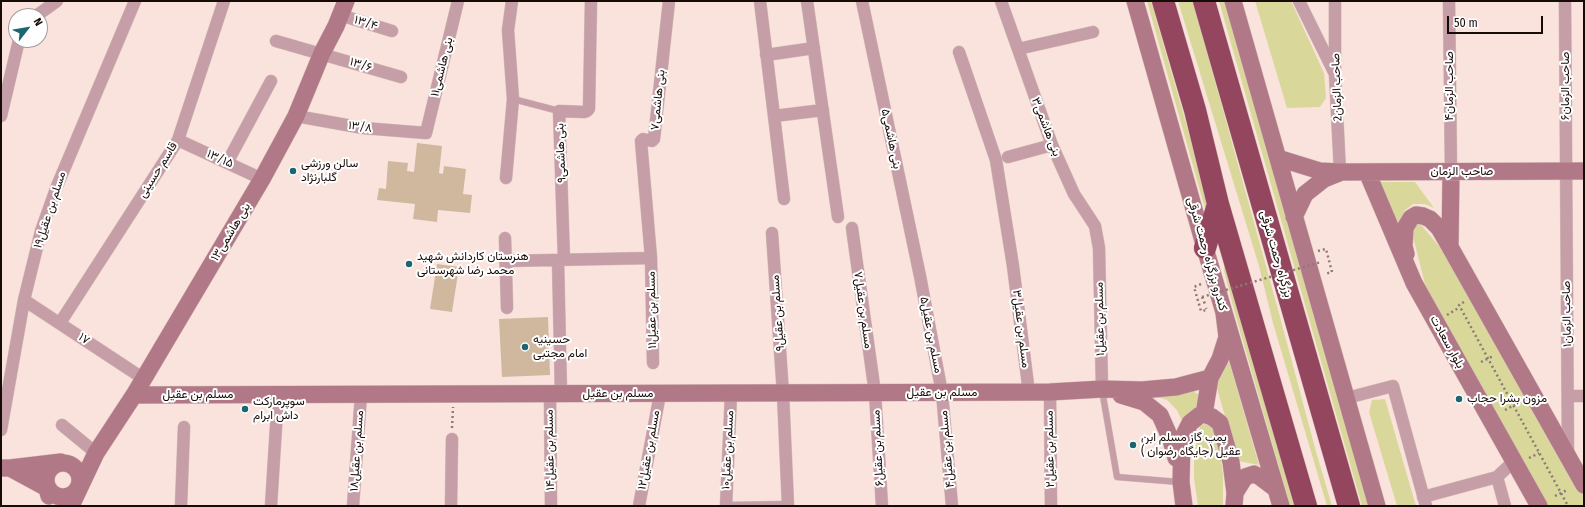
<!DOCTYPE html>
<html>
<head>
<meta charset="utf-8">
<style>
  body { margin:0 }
  #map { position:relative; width:1585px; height:507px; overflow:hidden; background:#fae3dc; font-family:"Fira Sans Condensed",sans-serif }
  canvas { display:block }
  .frame { position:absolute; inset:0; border:2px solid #170b08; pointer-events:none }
  .north { position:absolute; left:8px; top:8px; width:40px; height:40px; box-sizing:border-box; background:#fff; border:1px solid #a29d9c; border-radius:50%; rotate:59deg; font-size:11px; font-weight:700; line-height:16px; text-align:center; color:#170b08 }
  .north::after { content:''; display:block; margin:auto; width:14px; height:18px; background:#1c6672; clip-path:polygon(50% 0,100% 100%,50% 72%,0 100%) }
  .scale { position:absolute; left:1447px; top:16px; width:96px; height:18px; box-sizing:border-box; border:2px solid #170b08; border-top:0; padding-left:5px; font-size:12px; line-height:14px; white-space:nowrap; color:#170b08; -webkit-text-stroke:3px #fff; paint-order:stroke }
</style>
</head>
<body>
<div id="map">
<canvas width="1585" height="507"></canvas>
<div class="frame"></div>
<div class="north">N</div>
<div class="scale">50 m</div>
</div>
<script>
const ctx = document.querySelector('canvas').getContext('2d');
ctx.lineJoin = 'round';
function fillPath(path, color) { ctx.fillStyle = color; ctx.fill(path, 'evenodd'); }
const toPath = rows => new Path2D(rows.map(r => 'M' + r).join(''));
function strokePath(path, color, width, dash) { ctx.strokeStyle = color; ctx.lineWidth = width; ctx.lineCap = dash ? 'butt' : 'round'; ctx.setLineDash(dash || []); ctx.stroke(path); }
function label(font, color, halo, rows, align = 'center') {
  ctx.font = font + ' "Fira Sans Condensed",Vazirmatn,sans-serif'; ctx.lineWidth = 4; ctx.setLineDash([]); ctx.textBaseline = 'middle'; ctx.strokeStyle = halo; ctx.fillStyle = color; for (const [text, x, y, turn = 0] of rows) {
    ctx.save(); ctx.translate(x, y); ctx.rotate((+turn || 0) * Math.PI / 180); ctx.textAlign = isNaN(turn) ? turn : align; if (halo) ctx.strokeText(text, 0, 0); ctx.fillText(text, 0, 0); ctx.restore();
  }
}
const green = toPath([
  [1147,1,1151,1,1209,203,1207,216],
  [1178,1,1193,1,1280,317,1315,448,1332,506,1327,506,1273,323,1259,266],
  [1219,1,1225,1,1369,506,1362,506],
  [1255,1,1291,1,1324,73,1326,98,1320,107,1287,108],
  [1379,182,1415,182,1434,208,1425,204,1413,204,1404,211,1401,227,1377,186],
  [1414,222,1422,226,1459,270,1584,497,1584,506,1545,506,1426,288,1411,229],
  [1225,251,1296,506,1290,506,1234,310,1224,271],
  [1229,361,1259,465,1238,461,1216,385],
  [1192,391,1198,394,1200,401,1184,425,1177,410,1167,400,1147,394],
  [1385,399,1416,506,1397,506,1369,412,1372,400],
  [1204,424,1210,425,1214,430,1220,453,1223,475,1223,506,1198,506,1194,478,1194,454,1200,426]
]);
const building = toPath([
  [417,143,442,146,439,173,443,174,444,166,466,169,463,194,472,195,470,213,438,210,437,222,413,219,415,204,377,200,379,188,386,189,388,161,408,163,407,171,414,172],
  [437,264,459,267,452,312,430,309],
  [548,317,550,375,502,377,499,319]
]);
const path = toPath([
  [1318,251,1326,249,1332,272,1325,274],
  [1201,284,1194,287,1201,311,1207,310,1206,308],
  [1202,297,1205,304],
  [1464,302,1459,305,1568,506],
  [1447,315,1460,307],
  [1481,362,1493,356],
  [1505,410,1520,402],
  [452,428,453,407],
  [1529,458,1539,453],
  [1555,496,1567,490]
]);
const lane = toPath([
  [513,99,559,111],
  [1102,390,1117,477,1179,482],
  [726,505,788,504]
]);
const street = toPath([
  [760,1,774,116,823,110],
  [807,1,838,217],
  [862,1,920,276,942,393,952,506],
  [1001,1,1052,145,1074,194,1095,226,1099,248,1102,389],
  [1299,1,1334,72],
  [1335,1,1335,74,1340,172],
  [1449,1,1451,172],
  [1565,1,1568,455],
  [340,15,392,31],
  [36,16,57,1],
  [276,41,401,77],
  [1018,49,1093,32],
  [959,52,996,160,1013,266,1029,393],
  [766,55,814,48],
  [1,116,19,40],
  [296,116,363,128,426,133,458,1],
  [774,116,784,199],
  [178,140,262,179],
  [1008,157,1052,145],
  [227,163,271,81],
  [506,178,513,99,508,30,512,1],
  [852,228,875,393,882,506],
  [772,233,783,394,788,506],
  [505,238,507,308],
  [558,260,561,394],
  [564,260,559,111,584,112,587,111,589,109,591,1],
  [505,261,651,258],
  [24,300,144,379],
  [60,323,178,140,224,1],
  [653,363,651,258,641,141,643,139,652,141,654,139,669,1],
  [1050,392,1051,506],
  [550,394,551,506],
  [1568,396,1584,396],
  [1347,398,1393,386,1426,506],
  [62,425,96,453],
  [1,430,24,300,41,231,57,186,135,1],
  [1497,477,1513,462],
  [1423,497,1497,477,1505,506],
  [181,506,184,427],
  [271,506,278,395],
  [353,506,361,395],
  [451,506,452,439],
  [639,506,660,394],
  [726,506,731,394]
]);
const secondary = toPath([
  [1135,1,1205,248,1281,506],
  [1233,1,1377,506],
  [1278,158,1320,171,1340,172,1584,171],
  [1367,172,1414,283,1539,506],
  [1451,172,1450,247,1584,485],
  [1294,217,1305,194,1324,179,1339,173],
  [1406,254,1404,246,1405,228,1411,218,1416,215,1423,216,1430,219,1439,228,1450,247],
  [134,395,1050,392,1102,389,1142,390,1176,387,1210,378,1220,359,1227,337,1224,313],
  [1121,395,1144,402,1160,415,1171,440,1176,458],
  [1204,414,1210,378],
  '46 480a17 17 0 1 1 34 0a17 17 0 1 1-34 0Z',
  [1,468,10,468,61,462],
  [10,468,47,488,49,496],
  [1235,493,1245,477,1254,474,1260,477,1276,489],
  [71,506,96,453,134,395,262,179,296,116,322,53,336,26,346,1],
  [1184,506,1181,482,1182,439,1190,423,1200,415,1204,414,1212,417,1220,423,1231,462,1235,493,1234,506]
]);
const highway = toPath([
  [1163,1,1195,110,1218,204,1306,506],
  [1204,1,1349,506],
  [1205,248,1218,204]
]);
const pathBridge = toPath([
  [1202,297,1321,262]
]);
const markers = [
  [293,171,4,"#1c6672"],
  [409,264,4,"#1c6672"],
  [525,347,4,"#1c6672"],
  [1459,399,4,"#1c6672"],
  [245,409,4,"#1c6672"],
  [1133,445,4,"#1c6672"]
];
const streetNames = [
  ["۱۳/۴",366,23,17],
  ["۱۳/۶",361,65,17],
  ["بنی هاشمی۱۱",442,67,-76],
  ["صاحب الزمان۴",1450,86,-90],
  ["صاحب الزمان۶",1566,86,-90],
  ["2صاحب الزمان",1337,87,-92],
  ["بنی هاشمی۷",658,100,-84],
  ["۱۳/۸",360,127,8],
  ["بنی هاشمی۳",1046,127,69],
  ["بنی هاشمی۵",891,139,78],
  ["بنی هاشمی۹",561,153,-92],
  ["۱۳/۱۵",220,159,25],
  ["قاسم حسینی",158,170,-58],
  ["صاحب الزمان",1462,172],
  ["مسلم بن عقیل۱۹",50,210,-72],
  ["بنی هاشمی۱۳",231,232,-59],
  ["کندرو بزرگراه رحمت شرقی",1207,254,74],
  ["بزرگراه رحمت شرقی",1276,254,74],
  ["مسلم بن عقیل۱۱",652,310,-91],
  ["مسلم بن عقیل۷",863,310,82],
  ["مسلم بن عقیل۹",778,313,-94],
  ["صاحب الزمان۱",1567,314,-91],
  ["مسلم بن عقیل۱",1100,319,-91],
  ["مسلم بن عقیل۳",1021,329,83],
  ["مسلم بن عقیل۵",931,335,79],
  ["۱۷",84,339,34],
  ["بلوار سعادت",1447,342,61],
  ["مسلم بن عقیل",942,393],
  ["مسلم بن عقیل",618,394],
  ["مسلم بن عقیل",198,395],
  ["مسلم بن عقیل۶",878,448,-93],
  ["مسلم بن عقیل۴",947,449,-95],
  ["مسلم بن عقیل۲",1050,449,-91],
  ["مسلم بن عقیل۱۴",550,450,-91],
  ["مسلم بن عقیل۱۲",649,450,-80],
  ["مسلم بن عقیل۱۰",728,450,-87],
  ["مسلم بن عقیل۱۸",357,451,-86]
];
const poiNames = [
  ["سالن ورزشی",301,164],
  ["گلبارنژاد",301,178],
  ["هنرستان کاردانش شهید",417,257],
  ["محمد رضا شهرستانی",417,271],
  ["حسینیه",533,340],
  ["امام مجتبی",533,354],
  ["مزون بشرا حجاب",1467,399],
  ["سوپرمارکت",253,402],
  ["داش ابرام",253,416],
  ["پمپ گاز مسلم ابن",1141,438],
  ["عقیل (جایگاه رضوان )",1141,452]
];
fillPath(green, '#d9d89a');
fillPath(building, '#cfb89d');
strokePath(lane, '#d6c0ba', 7);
strokePath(street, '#d6c0ba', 13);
strokePath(secondary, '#d6c0ba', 18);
strokePath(highway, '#d6c0ba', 23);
strokePath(path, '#8d7b76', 2.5, [2, 3]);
strokePath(lane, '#c59ea7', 6);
strokePath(street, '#c59ea7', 12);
strokePath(secondary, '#b17987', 17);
strokePath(highway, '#93465d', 22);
strokePath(pathBridge, '#8d7b76', 2.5, [2, 3]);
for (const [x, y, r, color] of markers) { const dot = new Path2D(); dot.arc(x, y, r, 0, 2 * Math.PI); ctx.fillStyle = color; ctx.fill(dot); strokePath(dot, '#fff', 1.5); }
label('12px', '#170b08', '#fff', streetNames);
label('12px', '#170b08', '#fff', poiNames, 'left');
</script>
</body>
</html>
